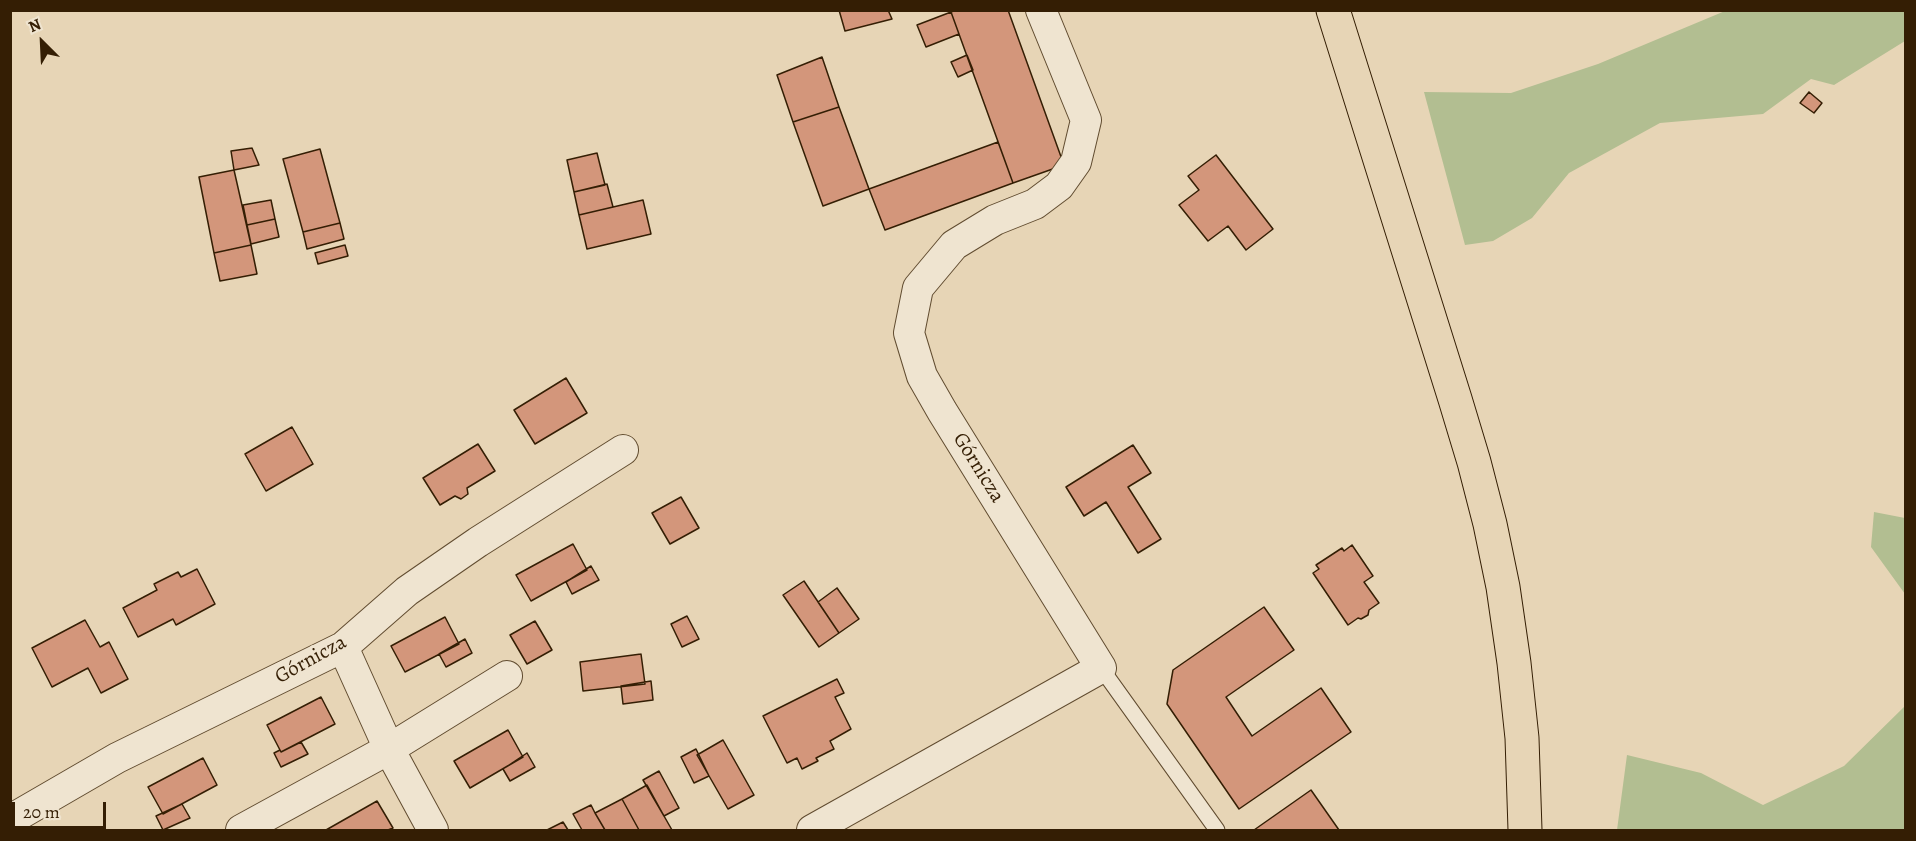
<!DOCTYPE html>
<html>
<head>
<meta charset="utf-8">
<style>
  body { margin:0 }
  #map { position:relative; width:1916px; height:841px; overflow:hidden; background:#e7d5b6; font-family:Alegreya,serif }
  canvas { display:block }
  .frame { position:absolute; inset:0; border:12px solid #341e04; pointer-events:none }
  .north { position:absolute; left:12px; top:12px; width:60px; height:60px; -webkit-text-stroke:4px #efe4d0; paint-order:stroke; rotate:336deg; font-size:16px; font-weight:700; line-height:24px; text-align:center; color:#341e04 }
  .north::after { content:''; display:block; margin:auto; width:21px; height:27px; background:#341e04; clip-path:polygon(50% 0,100% 100%,50% 72%,0 100%) }
  .scale { position:absolute; left:12px; top:802px; width:94px; height:27px; box-sizing:border-box; border:3px solid #341e04; border-top:0; padding-left:8px; font-size:18px; line-height:21px; white-space:nowrap; color:#341e04; -webkit-text-stroke:4px #efe4d0; paint-order:stroke }
</style>
</head>
<body>
<div id="map">
<canvas width="1916" height="841"></canvas>
<div class="frame"></div>
<div class="north">N</div>
<div class="scale">20 m</div>
</div>
<script>
const ctx = document.querySelector('canvas').getContext('2d');
ctx.lineJoin = 'round';
function fillPath(path, color) { ctx.fillStyle = color; ctx.fill(path, 'evenodd'); }
const toPath = rows => new Path2D(rows.map(r => 'M' + r).join(''));
function strokePath(path, color, width, dash) { ctx.strokeStyle = color; ctx.lineWidth = width; ctx.lineCap = dash ? 'butt' : 'round'; ctx.setLineDash(dash || []); ctx.stroke(path); }
function label(font, color, halo, rows, align = 'center') {
  ctx.font = font + ' Alegreya,serif'; ctx.lineWidth = 6; ctx.setLineDash([]); ctx.textBaseline = 'middle'; ctx.strokeStyle = halo; ctx.fillStyle = color; for (const [text, x, y, turn = 0] of rows) {
    ctx.save(); ctx.translate(x, y); ctx.rotate((+turn || 0) * Math.PI / 180); ctx.textAlign = isNaN(turn) ? turn : align; if (halo) ctx.strokeText(text, 0, 0); ctx.fillText(text, 0, 0); ctx.restore();
  }
}
const green = toPath([
  [1725,11,1905,11,1905,41,1834,85,1811,79,1763,114,1660,123,1569,173,1532,218,1493,241,1465,245,1424,92,1511,93,1598,64],
  [1874,512,1905,518,1905,594,1871,547],
  [1905,706,1905,830,1617,830,1627,755,1701,773,1763,805,1844,766]
]);
const building = toPath([
  [839,10,888,10,892,19,845,31,839,10],
  [956,10,1008,10,1064,165,1013,183,951,12,956,10],
  [951,12,959,34,926,47,917,25,951,12],
  [967,55,973,70,958,77,951,62,967,55],
  [822,57,839,107,793,122,777,75,822,57],
  [1809,92,1822,103,1814,113,1800,103,1809,92],
  [839,107,869,189,823,206,793,122,839,107],
  [998,142,1013,183,885,230,869,189,998,142],
  [252,148,259,165,234,170,231,151,252,148],
  [320,149,340,223,303,232,283,159,320,149],
  [597,153,605,185,574,192,567,160,597,153],
  [1216,155,1273,229,1246,250,1228,226,1208,241,1179,205,1199,190,1188,176,1216,155],
  [234,170,251,245,214,253,199,177,234,170],
  [607,184,613,207,579,215,574,192,607,184],
  [271,200,275,219,247,225,243,205,271,200],
  [643,200,651,234,587,249,579,215,643,200],
  [275,219,279,237,251,244,247,225,275,219],
  [340,223,344,239,307,249,303,232,340,223],
  [251,245,257,274,220,281,214,253,251,245],
  [345,245,348,256,318,264,315,253,345,245],
  [566,378,587,413,535,444,514,410,566,378],
  [292,427,313,464,266,491,245,454,292,427],
  [478,444,495,471,467,488,468,494,461,499,455,496,440,505,423,478,478,444],
  [1133,445,1151,473,1128,487,1161,539,1138,553,1106,502,1084,516,1066,487,1133,445],
  [681,497,699,528,670,544,652,513,681,497],
  [573,544,587,570,531,601,516,575,573,544],
  [1352,545,1373,576,1364,582,1379,603,1369,610,1368,615,1361,619,1358,618,1348,625,1313,573,1319,569,1316,565,1342,548,1344,551,1352,545],
  [591,566,599,580,572,594,566,582,591,566],
  [197,569,215,604,176,625,173,619,138,637,123,608,157,590,154,584,178,572,181,577,197,569],
  [804,581,839,633,819,647,783,595,804,581],
  [837,588,859,619,839,633,818,602,837,588],
  [1264,607,1294,650,1226,697,1252,736,1321,688,1351,732,1239,809,1167,704,1173,670,1264,607],
  [687,616,699,639,682,647,671,624,687,616],
  [445,617,459,644,405,672,391,646,445,617],
  [85,620,100,647,109,642,128,679,101,693,88,668,52,687,32,648,85,620],
  [535,621,552,650,527,664,510,635,535,621],
  [465,639,472,653,446,667,439,654,465,639],
  [641,654,645,684,583,691,580,662,641,654],
  [837,679,844,693,835,697,851,729,830,741,834,749,816,758,818,761,802,769,797,758,787,763,763,716,837,679],
  [651,681,653,700,623,704,621,686,651,681],
  [321,697,335,724,281,752,267,725,321,697],
  [508,730,523,757,470,788,454,761,508,730],
  [723,740,754,795,728,809,697,755,723,740],
  [301,742,308,754,281,767,274,753,280,750,281,752,301,742],
  [696,749,709,776,694,783,681,757,696,749],
  [527,753,535,767,510,781,503,769,527,753],
  [203,758,217,785,163,814,148,787,203,758],
  [659,771,679,808,664,816,643,780,659,771],
  [647,785,664,816,672,830,639,830,622,799,647,785],
  [1311,790,1339,830,1254,830,1311,790],
  [622,799,639,830,605,830,595,813,622,799],
  [377,801,393,828,388,830,326,830,377,801],
  [182,804,190,818,163,830,156,816,182,804],
  [591,805,595,813,605,830,582,830,573,814,591,805],
  [563,822,568,830,547,830,563,822]
]);
const service = toPath([
  [1101,668,1217,830]
]);
const minor = toPath([
  [343,647,389,749,433,830],
  [10,820,117,758,343,647,407,591,478,542,623,450],
  [241,830,389,749,507,676],
  [812,830,1101,668,942,411,922,376,909,333,918,288,954,245,995,220,1035,204,1059,186,1076,162,1086,120,1041,10]
]);
const primary = toPath([
  [1333,10,1455,399,1474,462,1490,524,1503,587,1514,663,1522,738,1525,830]
]);
const streetNames = [
  ["Górnicza",978,468,58],
  ["Górnicza",311,660,-29]
];
fillPath(green, '#b2be91');
fillPath(building, '#d3967b');
strokePath(building, '#341e04', 1.5);
strokePath(service, '#614c30', 17);
strokePath(minor, '#614c30', 32);
strokePath(primary, '#341e04', 35);
strokePath(service, '#efe4d0', 15);
strokePath(minor, '#efe4d0', 30);
strokePath(primary, '#e7d5b6', 33);
label('21px', '#341e04', '#efe4d0', streetNames);
</script>
</body>
</html>
